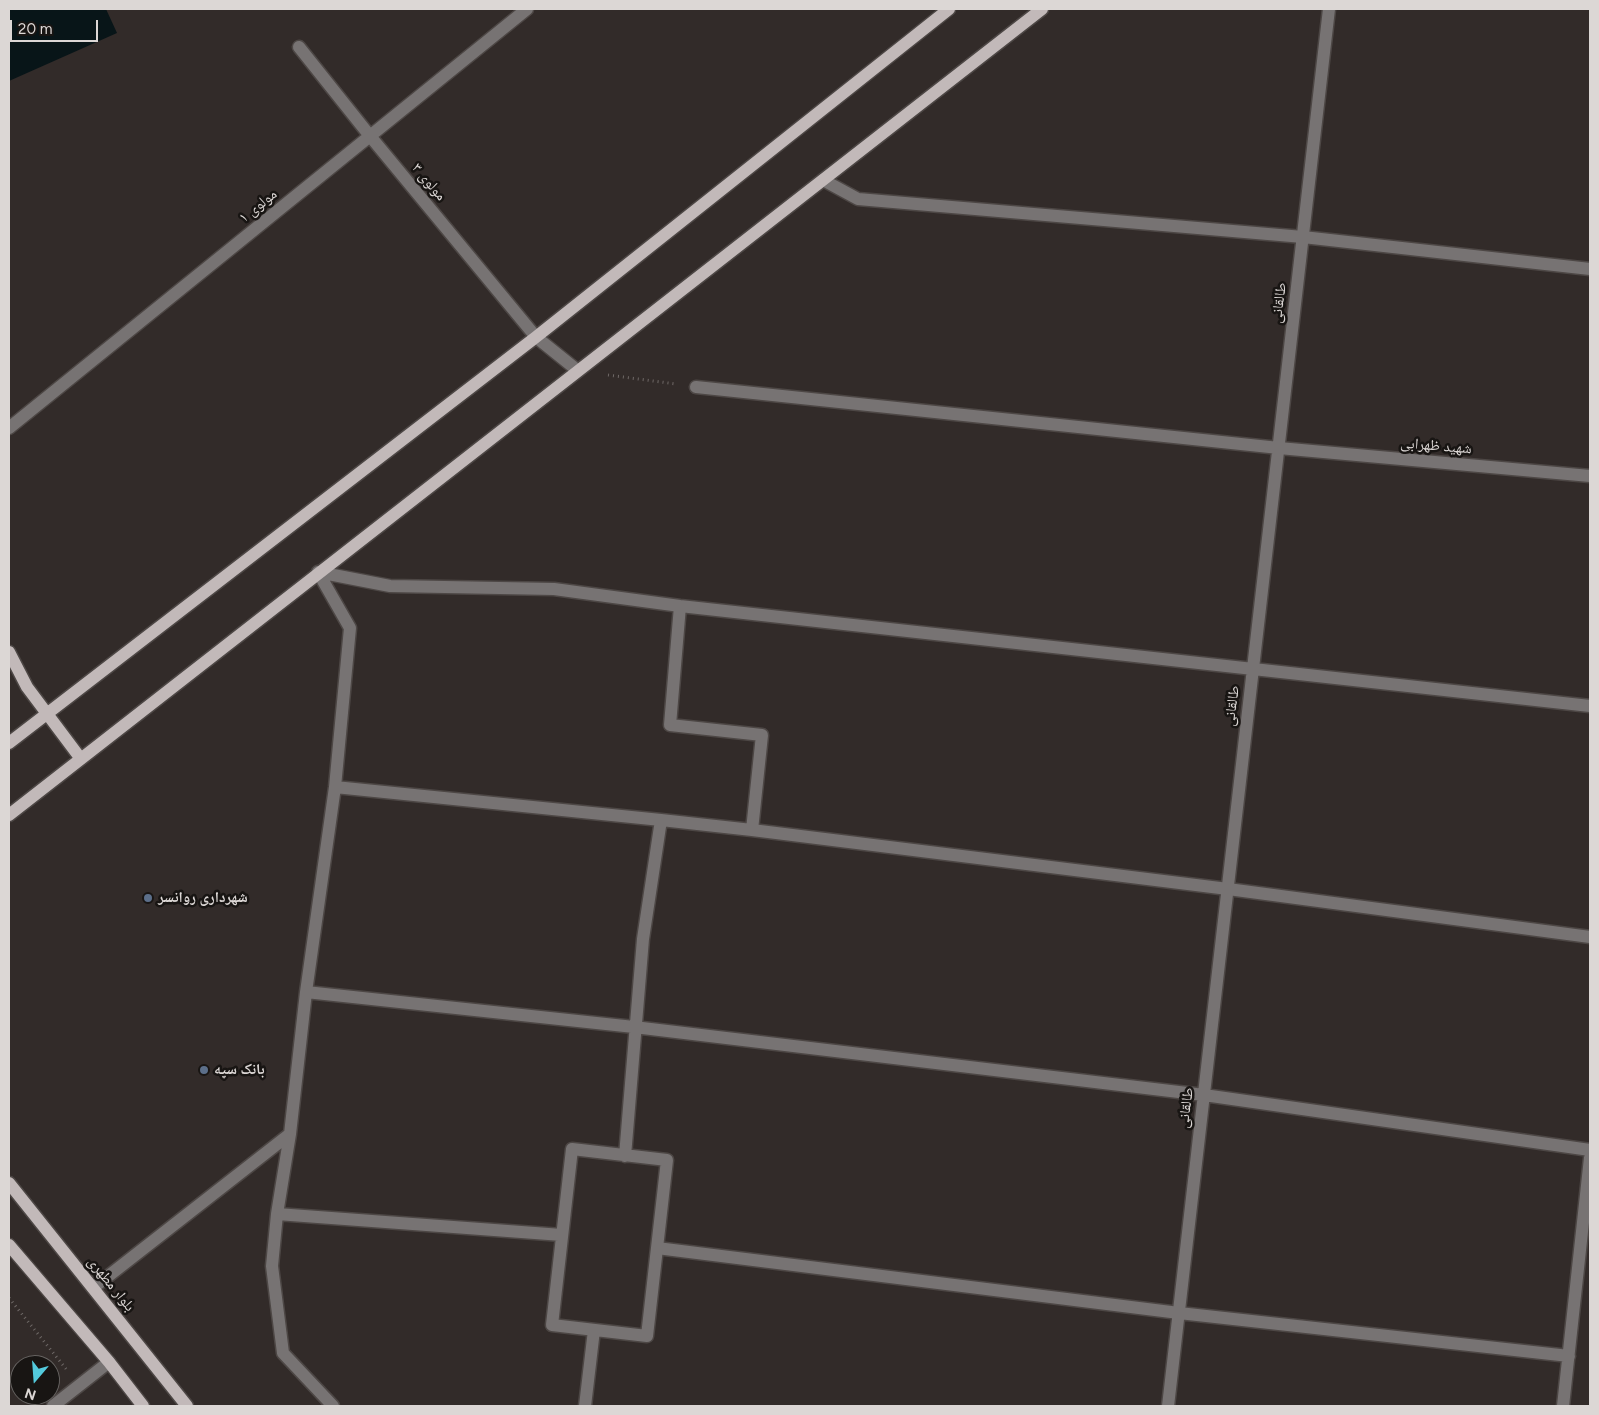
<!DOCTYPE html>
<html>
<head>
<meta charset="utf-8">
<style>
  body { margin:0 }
  #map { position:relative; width:1599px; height:1415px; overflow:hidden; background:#322b29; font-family:Figtree,sans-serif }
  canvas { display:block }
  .frame { position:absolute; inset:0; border:10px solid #dcd7d5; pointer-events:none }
  .north { position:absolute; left:10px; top:1355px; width:50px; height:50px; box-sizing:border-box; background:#181513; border:1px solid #666361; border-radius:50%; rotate:198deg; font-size:14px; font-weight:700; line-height:20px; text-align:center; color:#dcd7d5 }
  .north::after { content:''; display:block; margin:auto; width:18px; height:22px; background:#53cadc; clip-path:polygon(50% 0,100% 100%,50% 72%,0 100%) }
  .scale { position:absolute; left:10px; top:20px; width:88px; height:22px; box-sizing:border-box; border:2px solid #dcd7d5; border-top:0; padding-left:6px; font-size:15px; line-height:18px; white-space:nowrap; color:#dcd7d5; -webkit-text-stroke:4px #181513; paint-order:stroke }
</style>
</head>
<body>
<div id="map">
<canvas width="1599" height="1415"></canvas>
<div class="frame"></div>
<div class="north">N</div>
<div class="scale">20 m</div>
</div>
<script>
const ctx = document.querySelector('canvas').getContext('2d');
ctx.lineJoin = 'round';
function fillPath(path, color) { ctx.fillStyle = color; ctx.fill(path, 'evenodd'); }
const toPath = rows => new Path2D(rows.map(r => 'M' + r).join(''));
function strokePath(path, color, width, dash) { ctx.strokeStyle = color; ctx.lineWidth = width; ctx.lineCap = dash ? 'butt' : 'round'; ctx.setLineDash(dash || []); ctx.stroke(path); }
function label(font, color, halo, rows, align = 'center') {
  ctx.font = font + ' Figtree,"Noto Naskh Arabic",sans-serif'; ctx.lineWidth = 5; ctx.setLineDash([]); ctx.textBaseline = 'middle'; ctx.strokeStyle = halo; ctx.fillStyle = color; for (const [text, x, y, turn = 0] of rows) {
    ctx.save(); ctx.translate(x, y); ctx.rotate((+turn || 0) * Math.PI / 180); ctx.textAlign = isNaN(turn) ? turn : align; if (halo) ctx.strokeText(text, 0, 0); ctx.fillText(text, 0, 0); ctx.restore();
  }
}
const water = toPath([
  [9,9,106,9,117,33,9,81]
]);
const path = toPath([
  [608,375,676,384],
  [9,1298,67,1370]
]);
const minor = toPath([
  [299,47,370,136,536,337,577,370],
  [823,180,858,199,1303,237,1590,269],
  [696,387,1279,448,1590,476],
  [9,428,527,9],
  [318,572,390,586,554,589,680,606,1590,706],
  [318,572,350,628,335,787,306,992,290,1134,277,1214,272,1266,283,1353,333,1406],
  [335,787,661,820],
  [752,830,1228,889,1590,937],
  [306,992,634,1027,1204,1095,1590,1150],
  [572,1149,667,1160,647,1336,552,1325,572,1149],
  [625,1156,643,939,661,820,752,830,762,735,670,725,680,606],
  [277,1214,562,1235],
  [657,1248,1179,1313,1569,1356],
  [93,1288,290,1134],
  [53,1406,109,1362],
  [585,1406,594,1330],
  [1168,1406,1329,9],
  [1563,1406,1590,1158]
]);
const major = toPath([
  [9,652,27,687,81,759],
  [9,743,536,337,949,9],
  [9,815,1042,9],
  [9,1183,187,1406],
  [9,1245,109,1362,143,1406]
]);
const markers = [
  [148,898,5,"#5c6f8a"],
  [204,1070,5,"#5c6f8a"]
];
const streetNames = [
  ["مولوی ۳",429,182,50],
  ["مولوی ۱",258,206,-39],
  ["طالقانی",1279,303,-83],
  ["شهید ظهرابی",1436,446,5],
  ["طالقانی",1232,706,-83],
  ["طالقانی",1186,1108,-83],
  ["بلوار مطهری",111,1284,51]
];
const poiNames = [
  ["شهرداری روانسر",158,898],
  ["بانک سپه",214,1070]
];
fillPath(water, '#081518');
strokePath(minor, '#4d4745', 15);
strokePath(major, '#4d4745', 15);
strokePath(path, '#6f6967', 3, [1, 4]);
strokePath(minor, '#777373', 12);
strokePath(major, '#c2b9b9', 12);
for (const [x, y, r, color] of markers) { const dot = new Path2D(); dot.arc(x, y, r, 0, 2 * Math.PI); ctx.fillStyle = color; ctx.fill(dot); strokePath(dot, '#181513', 2); }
label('15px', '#dcd7d5', '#181513', streetNames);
label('bold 15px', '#dcd7d5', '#181513', poiNames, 'left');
</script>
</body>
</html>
